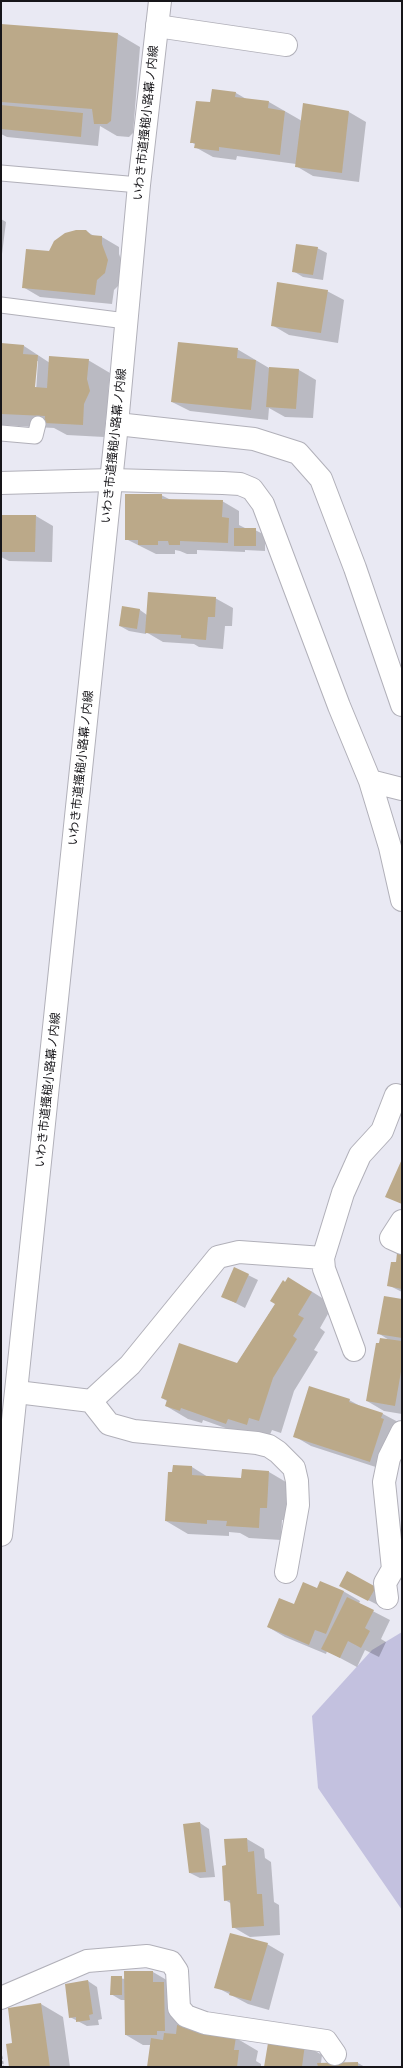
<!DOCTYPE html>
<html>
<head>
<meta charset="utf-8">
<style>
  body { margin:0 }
  #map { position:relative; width:403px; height:2068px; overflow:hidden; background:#e9e9f3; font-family:"Alegreya Sans",sans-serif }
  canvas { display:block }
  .frame { position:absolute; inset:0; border:2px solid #161519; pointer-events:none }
</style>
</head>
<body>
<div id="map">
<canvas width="403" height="2068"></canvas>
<div class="frame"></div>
</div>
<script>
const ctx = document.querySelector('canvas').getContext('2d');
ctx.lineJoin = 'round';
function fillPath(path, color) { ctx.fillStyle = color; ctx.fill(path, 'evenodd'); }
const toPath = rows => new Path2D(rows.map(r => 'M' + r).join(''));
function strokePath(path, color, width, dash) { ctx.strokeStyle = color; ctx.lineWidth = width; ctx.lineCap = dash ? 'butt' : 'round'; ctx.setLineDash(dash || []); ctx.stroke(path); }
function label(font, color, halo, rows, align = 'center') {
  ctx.font = font + ' "Alegreya Sans","Noto Sans JP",sans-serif'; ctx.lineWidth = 4; ctx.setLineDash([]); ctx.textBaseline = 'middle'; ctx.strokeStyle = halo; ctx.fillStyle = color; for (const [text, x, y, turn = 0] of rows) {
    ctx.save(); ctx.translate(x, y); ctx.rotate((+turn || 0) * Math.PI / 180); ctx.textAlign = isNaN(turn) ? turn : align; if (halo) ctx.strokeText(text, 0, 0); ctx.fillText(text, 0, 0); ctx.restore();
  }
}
const green = toPath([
  [402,1632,402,1910,318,1788,312,1716,372,1650]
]);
const shadow = toPath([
  [1,25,118,34,140,47,133,133,129,137,117,136,100,126,98,146,7,137,1,134],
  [212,90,236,93,248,100,269,102,302,121,304,104,349,112,366,122,359,182,313,176,296,166,296,164,237,156,236,160,213,157,195,147,196,145,191,142,211,104],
  [1,219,6,222,1,262],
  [86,231,94,236,102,237,119,247,119,254,125,270,122,282,114,290,112,304,40,297,23,287,49,252],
  [317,248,327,253,323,280,303,277,293,271],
  [327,291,344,300,338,343,289,335,272,325],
  [1,344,24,346,50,363,88,360,110,373,108,393,112,404,106,417,104,437,67,435,54,428,1,425],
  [36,361,38,361,36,392,34,391],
  [237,349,269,368,299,370,316,380,313,418,285,417,269,408,268,420,190,411,172,402],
  [161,495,171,500,222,501,239,511,239,525,247,529,255,530,265,535,265,551,245,550,245,552,197,550,197,554,187,554,180,551,175,550,175,554,156,554,126,539],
  [1,516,36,516,53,526,52,562,9,561,1,557],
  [215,598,233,608,232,626,225,626,223,649,199,647,194,644,163,642,146,632,146,634,129,631,120,626,122,608,140,610,147,615],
  [402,1255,402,1292,388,1285],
  [248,1275,258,1280,245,1308,222,1296],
  [286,1283,311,1291,333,1305,320,1328,325,1332,314,1350,318,1352,294,1391,281,1433,272,1430,269,1437,250,1431,248,1436,203,1420,202,1423,188,1419,166,1406,167,1401,162,1398,237,1364,276,1303],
  [402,1300,402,1414,384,1411,367,1401,389,1340,378,1333],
  [349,1400,362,1407,383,1414,400,1423,388,1471,311,1446,294,1436],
  [174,1466,192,1467,208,1477,242,1479,269,1472,291,1485,289,1520,282,1520,281,1540,249,1538,240,1533,229,1532,229,1536,188,1534,166,1521],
  [347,1572,385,1593,378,1605,350,1591],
  [318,1589,343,1591,360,1601,359,1604,390,1620,381,1639,386,1642,379,1657,365,1650,357,1667,327,1651,326,1654,285,1637,268,1627],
  [200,1823,209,1829,215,1877,200,1878,190,1873],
  [247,1839,264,1849,265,1858,271,1862,274,1902,279,1905,280,1935,250,1937,233,1927,232,1904,225,1900,227,1866],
  [267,1944,284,1954,269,2010,248,2004,216,1987],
  [125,1972,153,1972,170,1982,181,1993,181,2027,236,2038,258,2051,256,2061,261,2064,261,2067,148,2067,151,2045,143,2045,126,2035,126,2000,121,2000,111,1994,112,1977,125,1979],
  [88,1981,97,1987,102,2019,98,2020,99,2025,87,2026,70,2017],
  [41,2004,63,2017,70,2067,10,2067,14,2043],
  [305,2045,322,2055,321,2063,358,2063,365,2067,265,2067]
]);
const building = toPath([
  [1,24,118,33,111,121,107,124,94,124,92,109,1,102],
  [212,89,236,92,235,97,269,101,268,108,285,111,280,155,219,147,219,151,194,148,195,143,190,143,196,101,210,102],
  [303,103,349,111,342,173,295,167],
  [1,105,83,113,81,137,1,129],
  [76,230,86,230,91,235,102,236,102,244,108,260,105,273,97,280,95,295,22,288,26,249,49,251,54,241,65,233],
  [296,244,318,247,313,275,292,272],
  [277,282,328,290,321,333,271,326],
  [178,342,238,348,237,358,256,360,251,410,171,402],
  [1,343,24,345,23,354,38,355,35,387,47,388,49,356,89,359,87,379,90,391,84,404,83,425,44,423,45,416,1,414],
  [269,367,299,369,296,409,266,407],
  [125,494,162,494,162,499,223,500,222,517,229,518,228,543,180,541,180,545,169,545,168,541,158,541,158,545,138,545,138,540,125,540],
  [1,515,36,515,35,552,1,552],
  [234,528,256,528,256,546,234,546],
  [148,592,216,597,215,617,208,617,206,640,181,638,181,635,145,633],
  [122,606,140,609,137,629,119,626],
  [402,1159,402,1204,385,1197],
  [397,1253,402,1254,402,1289,387,1286,391,1262,396,1262],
  [234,1267,249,1274,236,1303,221,1297],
  [288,1277,312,1292,298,1315,304,1318,293,1336,297,1339,273,1378,259,1421,249,1418,247,1425,228,1419,226,1424,181,1408,180,1411,165,1406,167,1400,161,1398,179,1343,237,1363,275,1304,270,1301,283,1280,285,1282],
  [384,1296,402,1299,402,1338,377,1334],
  [380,1338,402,1341,402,1366,395,1406,366,1401,376,1343,379,1343],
  [309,1386,350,1399,349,1402,383,1413,381,1418,384,1419,370,1462,293,1437],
  [173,1465,192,1466,192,1475,241,1478,242,1469,269,1471,267,1508,260,1508,259,1528,226,1526,227,1521,207,1520,207,1524,165,1521,168,1472,172,1472],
  [347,1571,376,1587,368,1601,339,1586],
  [320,1581,344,1591,326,1634,315,1630,309,1645,267,1627,279,1598,294,1604,303,1582,317,1588],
  [347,1597,374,1610,365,1628,370,1631,361,1648,348,1641,340,1658,321,1649],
  [200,1822,206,1872,189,1873,183,1824],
  [247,1838,248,1852,254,1851,257,1894,262,1894,264,1926,232,1928,230,1900,224,1901,222,1866,226,1865,224,1839],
  [230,1933,268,1943,251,2001,229,1995,230,1992,214,1988],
  [124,1971,153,1971,153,1982,164,1982,165,2031,157,2031,157,2035,125,2035],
  [111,1976,122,1976,122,1995,110,1995],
  [88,1980,93,2014,89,2015,90,2020,76,2022,76,2017,69,2018,65,1984],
  [41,2003,50,2067,9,2067,6,2044,12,2043,8,2008],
  [177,2025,213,2030,236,2037,234,2050,239,2050,237,2067,147,2067,151,2038,163,2040,164,2033,176,2034],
  [269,2037,305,2044,302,2067,264,2067],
  [358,2062,358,2067,318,2067,317,2063]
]);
const path = toPath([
  [1,2056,3,2067]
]);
const service = toPath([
  [1,173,139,185],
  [1,305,126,321],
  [1,433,35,436,38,424]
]);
const minor = toPath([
  [157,26,286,45],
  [117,424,254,439,298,453,321,479,355,568,402,705],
  [1,483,111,480,223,483,240,484,252,489,263,504,339,706,370,781,390,847,402,900],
  [370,781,402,789],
  [402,1221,391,1238,402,1243],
  [354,1350,324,1269,323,1258,343,1193,360,1155,382,1131,396,1095],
  [17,1392,91,1401,109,1424,134,1431,257,1443,269,1446,278,1452,294,1468,297,1481,298,1505,286,1572],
  [91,1401,130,1365,218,1257,239,1252,323,1258],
  [387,1598,385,1583,393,1569,384,1482,389,1458,402,1432],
  [1,1998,87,1961,147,1956,171,1962,177,1971,179,2008,186,2016,205,2023,326,2041,335,2054]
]);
const tertiary = toPath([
  [1,1535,117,424,139,185,160,1]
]);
const streetNames = [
  ["いわき市道搔槌小路幕ノ内線",146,123,-84],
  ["いわき市道搔槌小路幕ノ内線",114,446,-84],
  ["いわき市道搔槌小路幕ノ内線",81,768,-84],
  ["いわき市道搔槌小路幕ノ内線",48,1090,-84]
];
fillPath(green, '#c3c1df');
fillPath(shadow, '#0003');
fillPath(building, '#bba989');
strokePath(service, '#b1b0b9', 17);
strokePath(minor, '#b1b0b9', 24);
strokePath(tertiary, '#b1b0b9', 24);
strokePath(path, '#a7a6ae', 2.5, [3, 2]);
strokePath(service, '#fff', 15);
strokePath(minor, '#fff', 22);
strokePath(tertiary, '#fff', 22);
label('12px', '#161519', '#fff', streetNames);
</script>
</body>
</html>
